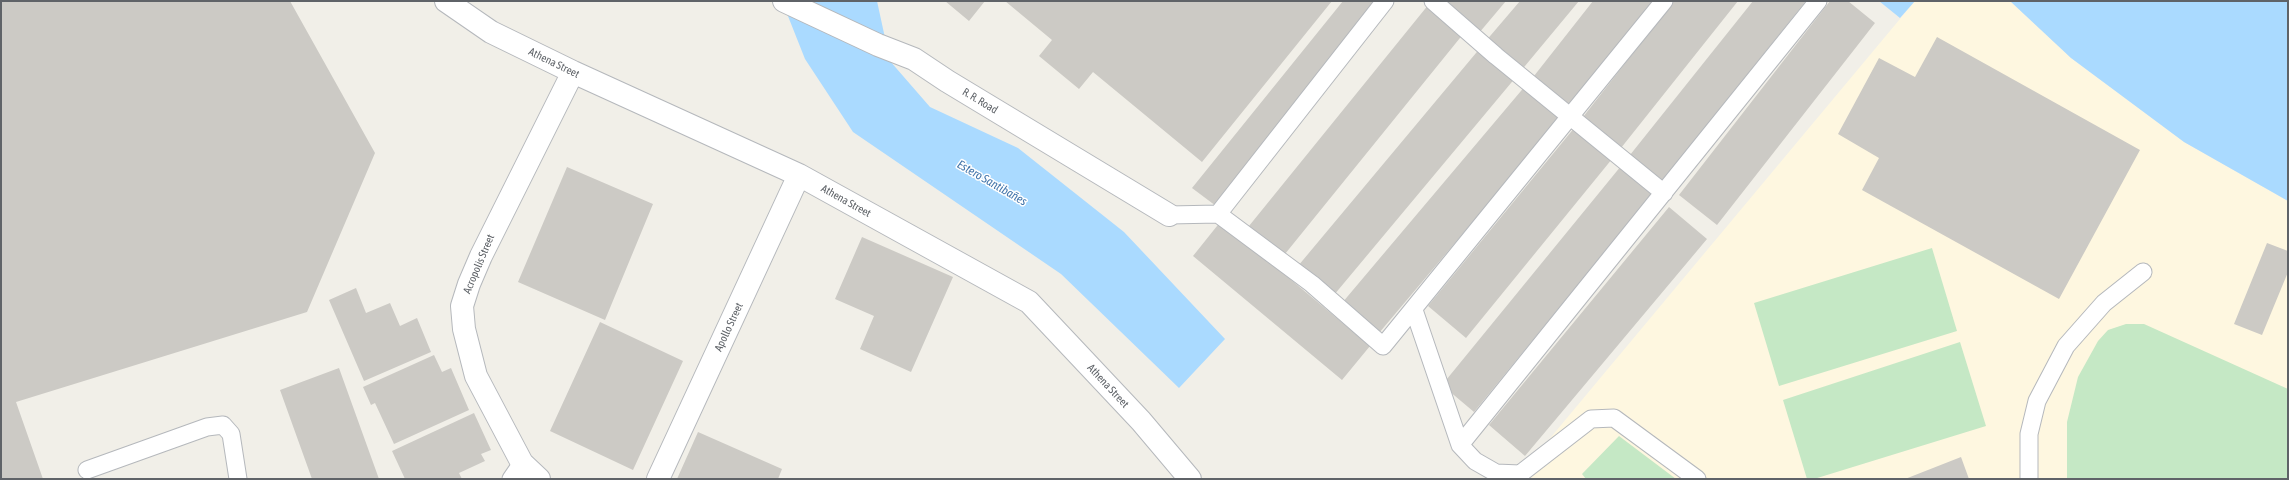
<!DOCTYPE html>
<html>
<head>
<meta charset="utf-8">
<style>
  body { margin:0 }
  #map { position:relative; width:2289px; height:480px; overflow:hidden; background:#f1efe8; font-family:"Asap Condensed",sans-serif }
  canvas { display:block }
  .frame { position:absolute; inset:0; border:2px solid #5f6368; pointer-events:none }
</style>
</head>
<body>
<div id="map">
<canvas width="2289" height="480"></canvas>
<div class="frame"></div>
</div>
<script>
const ctx = document.querySelector('canvas').getContext('2d');
ctx.lineJoin = 'round';
function fillPath(path, color) { ctx.fillStyle = color; ctx.fill(path, 'evenodd'); }
const toPath = rows => new Path2D(rows.map(r => 'M' + r).join(''));
function strokePath(path, color, width, dash) { ctx.strokeStyle = color; ctx.lineWidth = width; ctx.lineCap = dash ? 'butt' : 'round'; ctx.setLineDash(dash || []); ctx.stroke(path); }
function label(font, color, halo, rows, align = 'center') {
  ctx.font = font + ' "Asap Condensed",sans-serif'; ctx.lineWidth = 3; ctx.setLineDash([]); ctx.textBaseline = 'middle'; ctx.strokeStyle = halo; ctx.fillStyle = color; for (const [text, x, y, turn = 0] of rows) {
    ctx.save(); ctx.translate(x, y); ctx.rotate((+turn || 0) * Math.PI / 180); ctx.textAlign = isNaN(turn) ? turn : align; if (halo) ctx.strokeText(text, 0, 0); ctx.fillText(text, 0, 0); ctx.restore();
  }
}
const commercial = toPath([
  [1915,1,2010,1,2071,58,2184,142,2288,201,2288,479,1516,479]
]);
const green = toPath([
  [1932,248,1957,331,1779,386,1754,303],
  [2126,324,2144,324,2288,389,2288,479,2067,479,2067,422,2078,377,2098,341,2108,330],
  [1960,342,1986,426,1814,479,1807,479,1783,400],
  [1619,436,1676,479,1586,479,1582,474]
]);
const water = toPath([
  [782,1,877,1,890,61,930,107,1018,148,1124,232,1225,339,1179,388,1061,274,853,132,805,59],
  [1879,1,1915,1,1900,18],
  [2010,1,2288,1,2288,201,2184,142,2071,58]
]);
const building = toPath([
  [1,1,290,1,375,153,307,312,16,402,43,479,1,479],
  [945,1,985,1,969,21],
  [1005,1,1332,1,1202,162,1093,72,1079,89,1039,56,1052,40],
  [1343,1,1380,1,1216,206,1192,188],
  [1447,1,1506,1,1479,33,1444,5],
  [1520,1,1579,1,1520,72,1485,42],
  [1593,1,1654,1,1570,106,1534,76],
  [1674,1,1738,1,1621,148,1583,117],
  [1753,1,1806,1,1663,181,1630,155],
  [1830,1,1848,1,1875,23,1717,225,1679,195],
  [1429,4,1464,33,1285,254,1249,226],
  [1937,37,2140,150,2059,299,1862,190,1879,158,1838,134,1879,58,1915,77],
  [1481,47,1516,77,1334,295,1298,266],
  [1526,85,1562,116,1379,333,1342,303],
  [1575,127,1612,159,1466,338,1428,306],
  [1621,166,1653,193,1474,412,1442,385],
  [567,167,653,204,605,320,518,282],
  [1669,207,1707,239,1525,456,1489,425],
  [1221,221,1370,346,1342,380,1193,256],
  [862,237,953,277,911,372,860,349,874,316,835,299],
  [2267,243,2288,251,2288,272,2262,335,2234,324],
  [356,288,366,313,390,303,400,326,417,318,431,352,364,381,329,300],
  [600,322,683,361,633,470,550,431],
  [434,355,442,372,451,368,469,410,394,444,375,403,371,405,363,387],
  [339,368,379,479,312,479,280,390],
  [474,413,491,450,481,454,485,461,459,473,462,479,405,479,392,451],
  [698,432,782,469,778,479,677,479],
  [1961,457,1969,479,1905,479]
]);
const lane = toPath([
  [1433,1,1496,56,1664,193],
  [1218,214,1312,284,1383,346,1664,1],
  [1169,215,1218,214,1385,1],
  [1414,310,1460,445,1475,461,1496,473,1520,474,1591,419,1614,418,1697,479],
  [1460,445,1818,1],
  [87,470,207,427,223,425,231,434,238,479],
  [511,479,522,463],
  [2029,479,2029,434,2037,401,2066,346,2104,303,2143,272]
]);
const street = toPath([
  [446,1,491,32,573,72,799,175,1029,302,1141,421,1190,479],
  [784,1,878,45,914,59,947,81,1169,215],
  [539,479,522,463,476,376,464,329,462,306,469,284,481,256,573,72],
  [658,479,799,175]
]);
const streetNames = [
  ["Athena Street",554,63,26],
  ["R. R. Road",980,101,31],
  ["Athena Street",846,201,29],
  ["Acropolis Street",479,264,-67],
  ["Apollo Street",729,327,-65],
  ["Athena Street",1108,386,47]
];
const waterNames = [
  ["Estero Santibañes",992,183,30]
];
fillPath(commercial, '#fef7e0');
fillPath(green, '#c5e8c5');
fillPath(water, '#aadaff');
fillPath(building, '#cccac5');
strokePath(lane, '#b5b8bc', 19);
strokePath(street, '#b5b8bc', 24);
strokePath(lane, '#fff', 17);
strokePath(street, '#fff', 22);
label('11px', '#5f6368', '#fff', streetNames);
label('italic 12px', '#4174aa', '#fff', waterNames);
</script>
</body>
</html>
